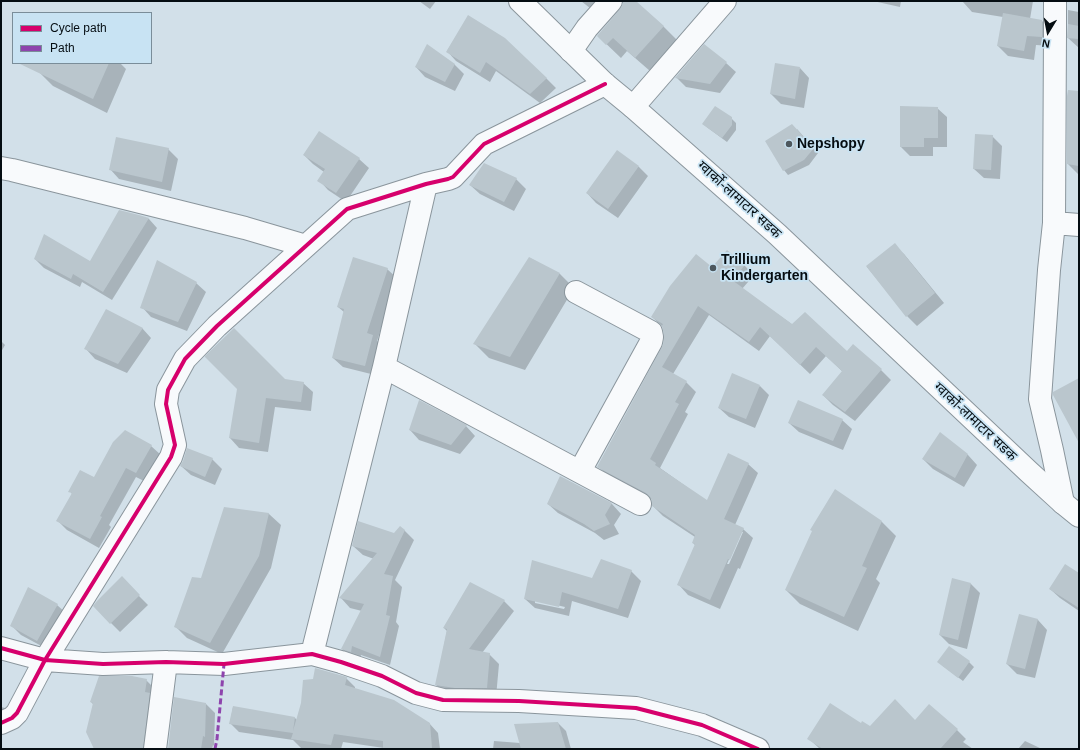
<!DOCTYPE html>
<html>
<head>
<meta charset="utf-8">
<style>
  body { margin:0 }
  #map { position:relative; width:1080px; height:750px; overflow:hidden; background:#d2e0e9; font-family:Arial,sans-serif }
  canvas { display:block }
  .frame { position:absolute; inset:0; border:2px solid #050d12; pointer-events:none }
  .legend { position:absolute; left:12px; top:12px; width:140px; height:52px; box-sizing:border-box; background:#c8e3f3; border:1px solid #7a8d99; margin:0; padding:5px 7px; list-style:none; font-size:12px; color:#050d12 }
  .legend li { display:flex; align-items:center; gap:8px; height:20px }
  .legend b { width:20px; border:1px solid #7a8d99 }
  .north { position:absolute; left:1028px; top:12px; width:40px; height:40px; -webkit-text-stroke:3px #c8e3f3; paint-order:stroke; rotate:190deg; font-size:11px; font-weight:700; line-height:16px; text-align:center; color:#050d12 }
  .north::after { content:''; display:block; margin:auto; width:14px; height:18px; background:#050d12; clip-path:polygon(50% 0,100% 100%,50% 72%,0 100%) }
</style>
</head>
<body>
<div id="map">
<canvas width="1080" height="750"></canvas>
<div class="frame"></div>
<ul class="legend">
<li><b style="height:5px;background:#d6006c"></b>Cycle path</li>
<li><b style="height:5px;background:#8e44ad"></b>Path</li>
</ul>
<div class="north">N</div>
</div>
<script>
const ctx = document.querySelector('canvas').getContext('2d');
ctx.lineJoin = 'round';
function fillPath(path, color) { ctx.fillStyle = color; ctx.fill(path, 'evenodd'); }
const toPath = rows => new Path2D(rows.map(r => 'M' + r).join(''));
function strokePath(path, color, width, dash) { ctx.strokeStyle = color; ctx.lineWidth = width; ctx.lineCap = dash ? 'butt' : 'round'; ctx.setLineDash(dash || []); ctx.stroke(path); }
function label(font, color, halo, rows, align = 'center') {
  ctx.font = font + ' Arial,"Noto Sans Devanagari",sans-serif'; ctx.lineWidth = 3.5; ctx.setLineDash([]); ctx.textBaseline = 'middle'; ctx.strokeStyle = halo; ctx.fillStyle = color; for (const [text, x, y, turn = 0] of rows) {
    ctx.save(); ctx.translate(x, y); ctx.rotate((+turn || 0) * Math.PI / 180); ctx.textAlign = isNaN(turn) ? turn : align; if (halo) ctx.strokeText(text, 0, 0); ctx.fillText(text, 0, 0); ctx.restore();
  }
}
const shadow = toPath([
  [419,1,436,1,430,9],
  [581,1,635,1,663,26,677,40,650,71,627,51,621,58,598,36,621,10,625,3,621,3,604,19],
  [873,1,901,1,900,7],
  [963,1,1033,1,1030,19,1042,21,1052,30,1052,46,1036,45,1034,60,1008,56,998,46,1003,17,972,12,963,2],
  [1068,10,1079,12,1079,48,1068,38],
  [468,17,546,78,556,88,540,103,496,71,490,82,456,61,447,51],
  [704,46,726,63,736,72,720,93,686,87,677,78],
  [46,63,120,63,126,69,107,113,53,86,39,72],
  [454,64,464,74,455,91,425,77,416,67],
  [800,68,809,78,804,108,781,104,771,94],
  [937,108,947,117,947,147,933,147,933,156,910,156,901,147],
  [731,118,736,123,736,130,727,142,708,128,703,124],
  [1079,118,1079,175,1068,164],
  [797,129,818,153,809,165,788,175,784,170],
  [992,136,1002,146,1000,179,984,178,974,169],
  [168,149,178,159,171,191,119,179,110,169],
  [618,152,639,167,648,176,618,218,596,203,587,193],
  [304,155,359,159,369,168,346,202,328,190,319,180,324,172,313,164],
  [516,179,526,189,514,211,480,194,470,185],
  [139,216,149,219,157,228,112,300,82,282,80,287,44,268,35,259,91,263],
  [894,245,904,254,944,303,917,326,907,316,867,267],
  [530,258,560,274,574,288,525,370,489,358,475,344],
  [744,265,754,275,742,289,793,325,881,370,891,380,855,421,833,405,823,395,843,372,826,356,810,374,770,336,759,351,709,315,673,374,686,382,696,392,685,412,688,414,660,468,708,502,748,464,758,473,735,525,743,529,753,538,740,569,738,568,720,609,688,595,679,585,696,546,693,543,695,537,663,516,653,506,653,500,608,476,598,466,664,345,665,335,663,327,652,317,712,268],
  [741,532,743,532,729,564,727,564],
  [387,269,397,278,377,341,382,345,375,375,343,367,333,358,344,312,338,307],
  [196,283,206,292,187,331,151,317,142,307],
  [142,328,151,338,127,373,95,359,86,349],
  [1,341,5,345,1,352],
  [285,380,303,383,313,392,311,411,275,407,268,452,239,448,230,438,238,388],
  [760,386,769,395,755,428,729,417,719,408],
  [842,420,852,429,843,450,799,432,789,423],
  [466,426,475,436,460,454,419,440,410,430],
  [940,434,968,455,977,465,964,487,933,469,923,459],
  [151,446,161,455,146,482,136,477,109,525,111,527,99,548,67,530,58,521,72,494,70,491],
  [212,459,222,469,215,485,191,475,181,466],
  [561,477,612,504,621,514,614,525,619,534,604,540,595,533,558,513,548,504],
  [835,491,882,522,896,536,876,579,880,583,858,631,800,604,786,590],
  [225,508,269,514,281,525,271,568,222,654,187,638,175,626,202,580],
  [404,530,414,540,395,580,402,587,396,622,399,626,390,665,361,655,360,661,351,658,342,649,362,611,350,608,341,598,374,559,363,555,353,546,394,534],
  [631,571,641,581,628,618,572,601,569,616,535,608,525,599,593,579],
  [535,600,565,607,564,609,535,603],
  [1079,574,1079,611,1060,598,1050,589],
  [121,578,148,605,120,632,94,606],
  [953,580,971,584,980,593,967,649,949,644,940,635],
  [470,584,504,601,514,611,482,653,489,654,499,664,496,697,446,694,436,685,447,631,444,628],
  [57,605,67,614,47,649,21,635,11,625],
  [1020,615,1038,620,1047,630,1035,678,1017,674,1007,664],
  [949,647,969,662,974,667,963,681,943,666],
  [346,678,355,687,355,689,429,723,438,733,440,749,384,749,384,748,343,742,341,749,307,749,301,748,293,740,239,732,230,723,233,707,295,718,297,720],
  [146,680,156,690,153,749,96,749,94,705,91,702],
  [206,704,215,713,214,746,213,745,212,749,169,749],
  [1,707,5,708,14,717,1,725],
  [916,721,957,730,966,739,963,742,973,749,820,749,808,738,862,724,870,727],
  [558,723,566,731,571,749,493,749,494,741,520,743],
  [1025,741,1042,749,1018,749]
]);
const building = toPath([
  [623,1,636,1,664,26,635,58,613,38,606,45,597,36,620,9,623,4],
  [1003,13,1042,20,1042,37,1027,36,1024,51,997,46],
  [468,15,505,38,547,78,530,94,486,62,480,73,446,52],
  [1068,24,1079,26,1079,39,1067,38],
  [427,44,455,64,445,82,415,67],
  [704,44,727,62,710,84,675,78],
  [18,63,109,63,93,99],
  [775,63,800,67,795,99,770,94],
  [1068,90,1079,91,1079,166,1067,164,1067,96],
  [715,106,732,117,732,125,722,138,702,124],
  [900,106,938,107,938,138,924,138,924,147,900,147],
  [792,124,814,148,804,160,783,171,765,141],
  [319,131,360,158,336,193,317,181,325,169,303,155],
  [975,134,993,135,991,170,973,169],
  [116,137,169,148,162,182,109,170],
  [617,150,639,166,608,209,586,193],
  [484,163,517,178,504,202,469,185],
  [119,210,139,215,149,218,103,292,73,274,71,279,34,259,44,234,90,261],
  [895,243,935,293,906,317,866,266],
  [727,250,745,265,732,280,792,324,805,312,847,351,853,344,882,369,845,412,822,395,842,371,816,347,800,365,760,327,749,342,698,306,662,367,687,381,675,402,679,404,650,459,656,463,655,465,707,500,728,453,749,463,724,519,744,528,730,560,728,559,710,600,677,585,695,544,692,543,695,535,652,506,652,503,651,498,646,493,597,467,663,345,664,335,662,326,663,324,651,317,670,286,696,254,712,267],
  [353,257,388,268,367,333,373,335,365,366,332,358,344,309,337,307],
  [529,257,560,273,510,357,473,344],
  [157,260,197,282,178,322,140,308],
  [106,309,143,328,118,364,84,349],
  [234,328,285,379,304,382,301,402,266,398,259,443,229,438,237,389,205,357,205,356],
  [732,373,760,385,746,419,718,408],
  [1079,378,1079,443,1053,395,1053,392],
  [419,400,467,425,451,445,409,430],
  [798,400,843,419,833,441,788,423],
  [125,430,152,445,136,473,126,468,100,516,102,517,90,539,56,521,72,493,68,492,80,470,94,477,113,442],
  [940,432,968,454,955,478,922,459],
  [187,448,213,458,205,477,180,466,183,461],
  [560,476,612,503,605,515,610,524,594,531,584,524,547,504],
  [835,489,882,521,862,566,867,568,844,617,785,590,812,531,810,530],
  [224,507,269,513,259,556,210,643,174,627,192,577,201,578],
  [358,521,394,533,400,526,405,530,384,574,393,576,386,615,390,616,380,657,352,646,351,652,341,649,364,604,339,598,377,553,352,546],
  [601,559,632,570,618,609,562,592,559,607,524,599,532,560,592,578],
  [1065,564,1079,573,1079,608,1049,589],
  [122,576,140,595,110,624,93,606,97,601],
  [952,578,971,583,958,640,939,635],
  [470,582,505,600,469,649,490,653,487,688,455,688,435,685,447,629,443,628],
  [28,587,58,604,37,641,10,626],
  [1019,614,1038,619,1025,669,1006,664],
  [949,646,970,661,958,678,937,662],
  [315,668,347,677,345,685,394,700,430,723,432,749,383,749,383,741,334,734,331,745,291,739,293,733,229,724,233,706,295,717,293,731,301,703,303,680,313,679],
  [99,676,132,676,147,679,145,692,150,693,143,749,94,749,86,732,93,703,90,702],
  [174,697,206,703,205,737,203,736,201,749,168,749],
  [895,699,915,720,929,704,958,729,940,749,823,749,807,739,830,703,861,723,862,721,870,726],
  [558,722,566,749,521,749,514,724]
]);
const minor = toPath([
  [1055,1,1055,32,1054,223,1049,270,1040,399,1052,450,1063,503],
  [571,51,587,28,611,1],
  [633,107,725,1],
  [1,168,12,170,245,228,306,246],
  [1054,223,1079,225],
  [576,292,651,332,652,337,651,342,580,471],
  [384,367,640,504],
  [1,648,45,660,103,664,166,662,224,664,312,654,341,662,382,676,416,693,443,700,519,701,636,708,702,725,758,749],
  [312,654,384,367,426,184],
  [1,723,12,718,17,713,45,660,171,457,175,445,166,404,168,390,185,359,217,326,347,209,426,184,448,179,453,177,484,144,605,84],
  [155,749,166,662]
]);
const major = toPath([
  [520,1,605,84,633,107,777,234,1029,472,1063,503,1079,516]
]);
const quiet = toPath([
  [215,749,217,739,224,664]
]);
const cycleway = toPath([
  [1,648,45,660,103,664,166,662,224,664,312,654,341,662,382,676,416,693,443,700,519,701,636,708,702,725,758,749],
  [1,723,12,718,17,713,45,660,171,457,175,445,166,404,168,390,185,359,217,326,347,209,426,184,448,179,453,177,484,144,605,84]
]);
const markers = [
  [789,144,4,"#4d575d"],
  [713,268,4,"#4d575d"]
];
const poiNames = [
  ["Nepshopy",797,144],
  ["Trillium",721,260],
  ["Kindergarten",721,276]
];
const streetNames = [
  ["ग्वार्को-लामाटार सडक",739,200,42],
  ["ग्वार्को-लामाटार सडक",975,422,43]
];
fillPath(shadow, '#0003');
fillPath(building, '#bac6cd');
strokePath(minor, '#8a959c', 24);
strokePath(major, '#8a959c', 24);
strokePath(minor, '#f8fafc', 22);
strokePath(major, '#f8fafc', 22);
strokePath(quiet, '#8e44ad', 3, [6, 3]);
strokePath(cycleway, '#d6006c', 4);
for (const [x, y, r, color] of markers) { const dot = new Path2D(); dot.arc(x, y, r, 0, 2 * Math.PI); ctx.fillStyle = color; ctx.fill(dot); strokePath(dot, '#c8e3f3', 1.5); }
label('bold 14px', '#050d12', '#c8e3f3', poiNames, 'left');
label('14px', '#050d12', '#c8e3f3', streetNames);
</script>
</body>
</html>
